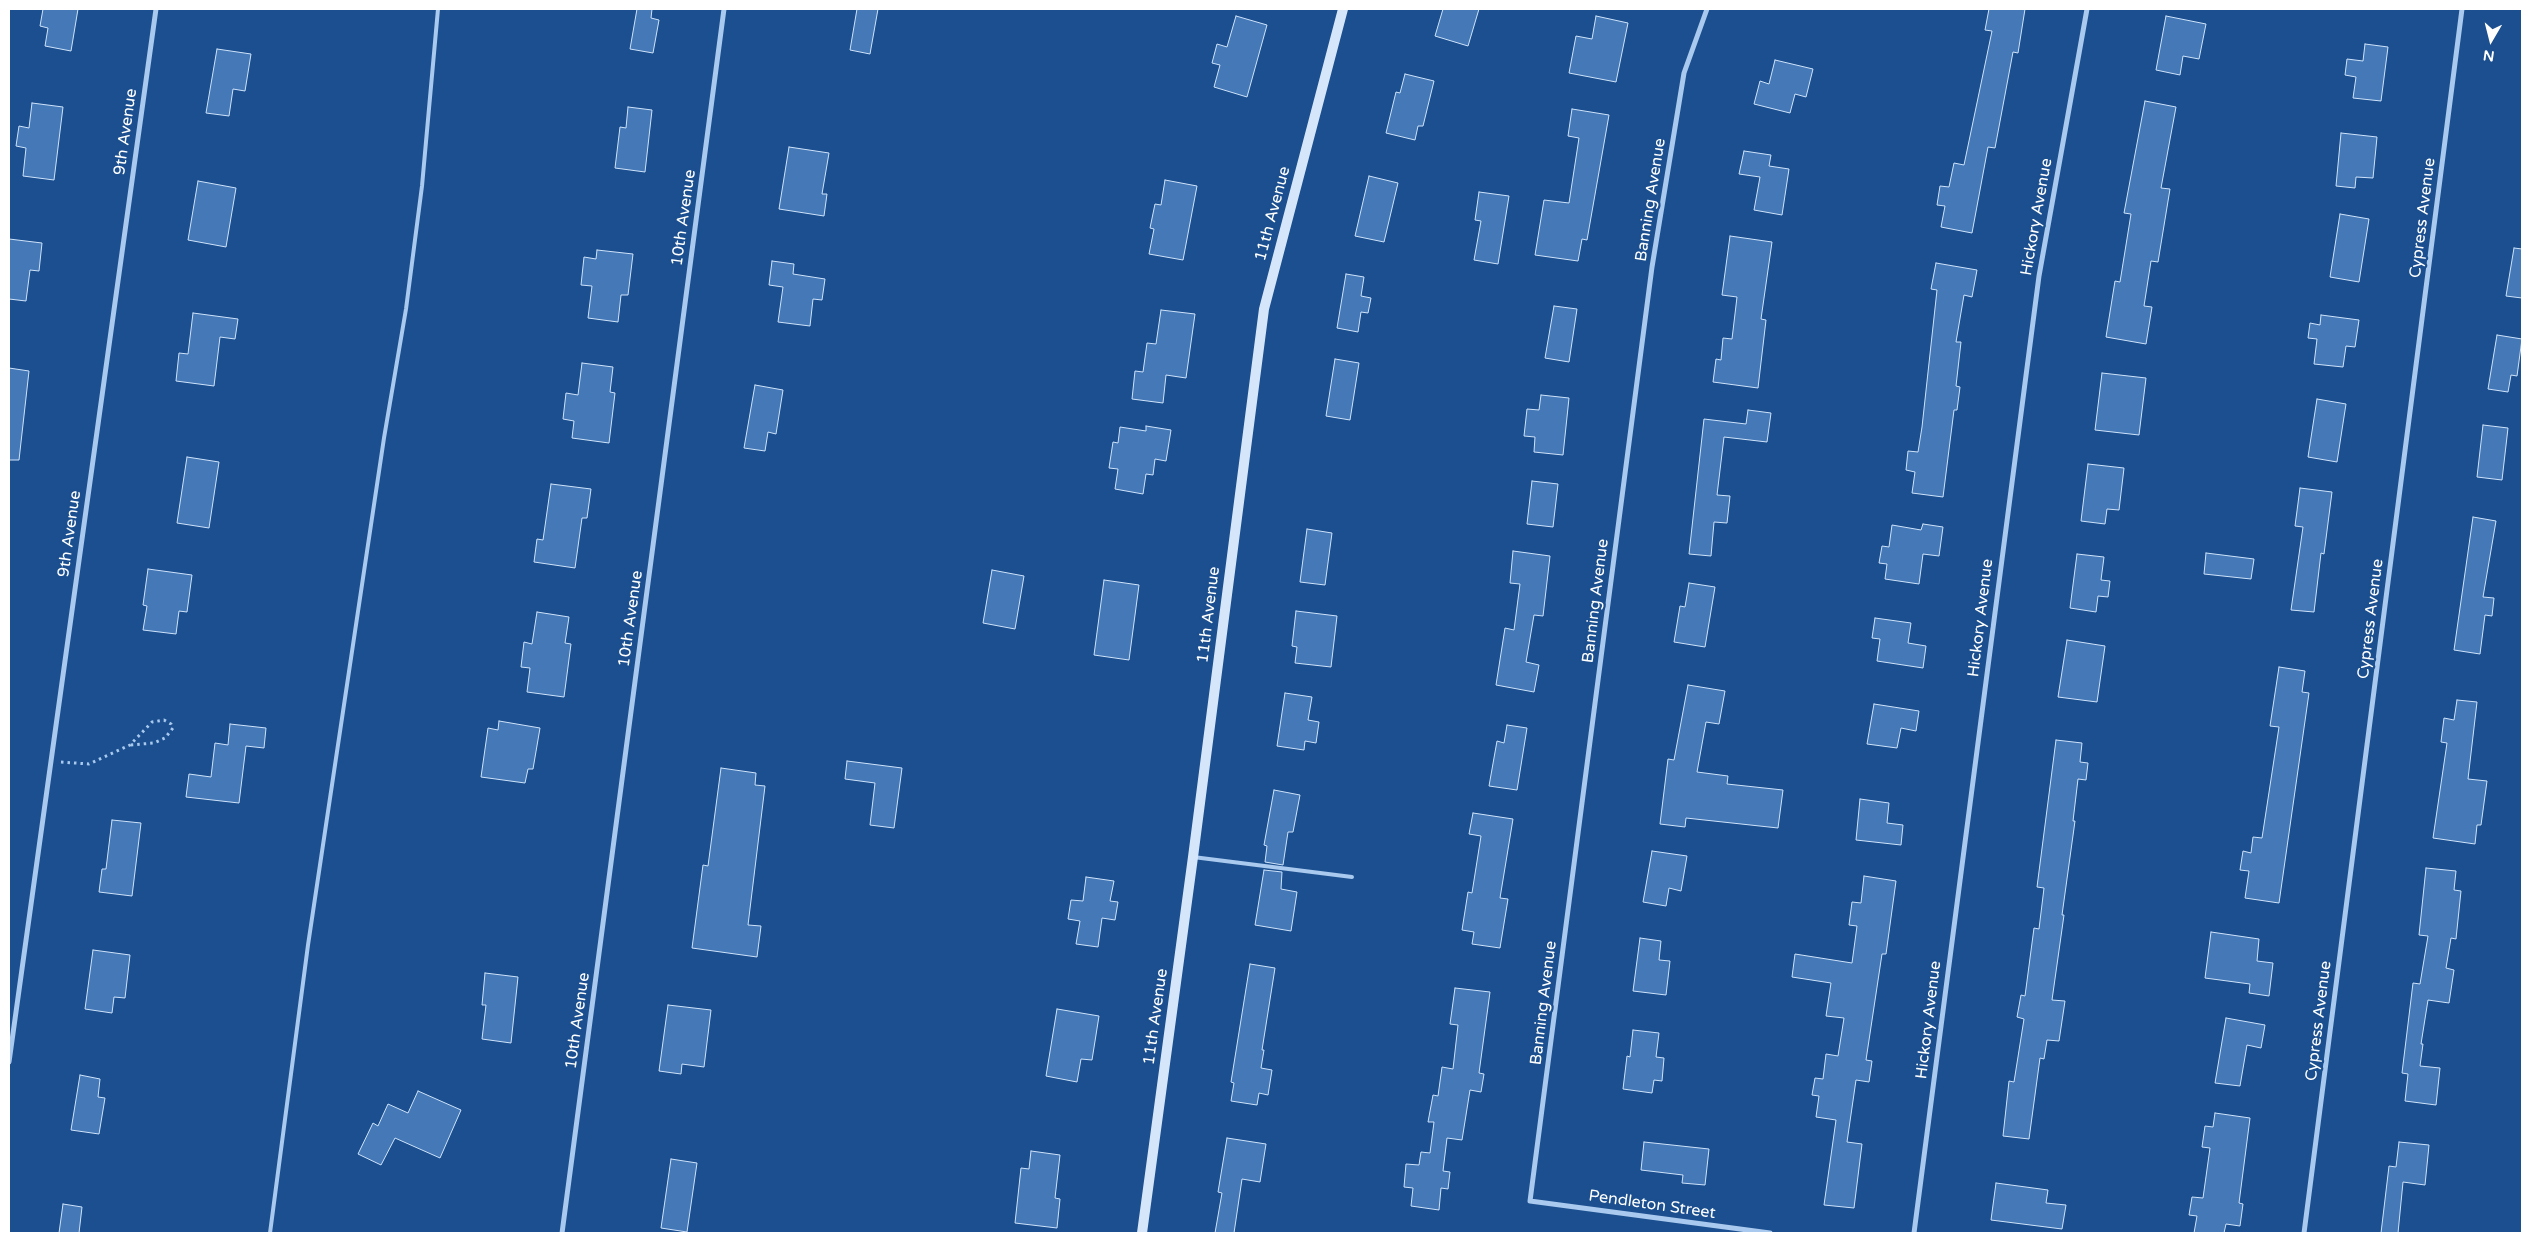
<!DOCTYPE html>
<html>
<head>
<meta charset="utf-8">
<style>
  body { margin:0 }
  #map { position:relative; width:2531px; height:1242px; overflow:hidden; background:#1b4f8f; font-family:"Varela Round",sans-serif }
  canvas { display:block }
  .frame { position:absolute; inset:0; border:10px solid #fff; pointer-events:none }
  .north { position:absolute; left:2466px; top:15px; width:50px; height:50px; -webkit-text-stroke:4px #1b4f8f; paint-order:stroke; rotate:188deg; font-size:14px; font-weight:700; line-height:20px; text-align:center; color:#fff }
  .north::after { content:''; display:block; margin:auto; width:18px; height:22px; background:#fff; clip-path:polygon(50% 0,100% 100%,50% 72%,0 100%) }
</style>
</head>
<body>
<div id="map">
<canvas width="2531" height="1242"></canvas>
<div class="frame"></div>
<div class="north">N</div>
</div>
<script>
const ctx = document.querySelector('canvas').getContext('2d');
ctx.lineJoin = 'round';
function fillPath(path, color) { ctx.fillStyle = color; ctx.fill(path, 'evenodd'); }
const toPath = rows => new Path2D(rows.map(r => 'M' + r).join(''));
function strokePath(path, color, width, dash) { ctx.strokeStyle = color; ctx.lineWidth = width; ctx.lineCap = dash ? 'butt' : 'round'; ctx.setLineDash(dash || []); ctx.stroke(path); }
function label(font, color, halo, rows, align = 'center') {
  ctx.font = font + ' "Varela Round",sans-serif'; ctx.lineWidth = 4.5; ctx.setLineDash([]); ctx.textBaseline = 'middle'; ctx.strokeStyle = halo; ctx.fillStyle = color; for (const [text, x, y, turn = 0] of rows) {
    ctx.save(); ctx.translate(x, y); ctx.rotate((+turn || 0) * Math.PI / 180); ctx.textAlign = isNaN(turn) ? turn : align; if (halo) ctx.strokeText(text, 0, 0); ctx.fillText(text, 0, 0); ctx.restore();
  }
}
const building = toPath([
  [43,9,78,9,71,51,45,46,48,28,40,26,43,9],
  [637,9,652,9,651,18,659,20,653,53,630,49,637,9],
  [857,9,878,9,870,54,850,50,857,9],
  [1443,9,1479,9,1468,46,1435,36,1443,9],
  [1989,9,2025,9,2018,53,2013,52,1995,148,1988,147,1972,233,1941,227,1945,206,1937,205,1940,186,1949,187,1954,163,1964,165,1992,31,1985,30,1989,9],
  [1236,16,1267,25,1247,97,1214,87,1220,65,1212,63,1217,44,1227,47,1236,16],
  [1596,16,1628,23,1616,82,1569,73,1576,36,1592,39,1596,16],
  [2166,16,2206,24,2199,59,2183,56,2180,75,2156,70,2166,16],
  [2365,44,2388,47,2381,101,2353,98,2356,77,2345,75,2347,59,2363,61,2365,44],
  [217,49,251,54,245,91,233,89,229,116,206,113,217,49],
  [1775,60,1813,69,1806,97,1795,94,1790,113,1754,104,1760,81,1769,84,1775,60],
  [1405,74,1434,81,1423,126,1418,126,1415,140,1386,133,1396,92,1400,93,1405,74],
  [2145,101,2176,107,2161,188,2170,189,2158,262,2151,261,2144,306,2152,307,2146,344,2106,337,2115,281,2120,282,2131,214,2124,213,2145,101],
  [32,103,63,107,54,180,23,176,26,148,16,146,19,126,29,128,32,103],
  [628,107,652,110,645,172,615,168,620,127,626,128,628,107],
  [1572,109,1609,115,1587,240,1582,239,1578,261,1535,255,1544,200,1569,203,1579,138,1568,136,1572,109],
  [2341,133,2377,137,2373,178,2356,177,2355,188,2336,186,2341,133],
  [789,147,829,153,822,194,827,194,824,216,779,209,789,147],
  [1744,151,1771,155,1769,166,1789,169,1782,215,1754,210,1760,177,1739,174,1744,151],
  [1369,176,1398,183,1384,242,1355,236,1369,176],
  [1165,180,1197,186,1183,260,1149,254,1154,229,1150,228,1155,204,1161,205,1165,180],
  [198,181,236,188,226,247,188,240,198,181],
  [1479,192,1509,196,1498,264,1474,260,1481,221,1475,220,1479,192],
  [2340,214,2369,219,2359,282,2330,277,2340,214],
  [1730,236,1772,242,1761,319,1766,320,1758,388,1713,382,1716,359,1721,360,1723,338,1732,339,1737,297,1722,295,1730,236],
  [9,239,42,243,39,271,30,270,26,301,9,299,9,239],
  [2514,248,2522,249,2522,298,2506,296,2514,248],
  [597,250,633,254,628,295,621,295,618,322,588,318,592,286,581,285,584,257,596,259,597,250],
  [772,261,794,264,793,274,825,279,822,300,813,299,810,326,778,322,783,287,769,285,772,261],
  [1936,263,1977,270,1972,297,1964,295,1956,342,1961,342,1956,386,1960,387,1957,410,1954,410,1943,497,1912,493,1915,472,1906,470,1908,451,1918,452,1922,427,1937,290,1931,289,1936,263],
  [1346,274,1364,277,1361,296,1371,298,1368,313,1361,312,1358,332,1337,328,1346,274],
  [1554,306,1577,309,1569,362,1545,358,1554,306],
  [1161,310,1195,314,1186,378,1166,375,1163,403,1132,399,1135,371,1143,372,1147,343,1156,344,1161,310],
  [193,313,238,319,235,339,220,337,214,386,176,381,179,353,188,354,193,313],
  [2321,315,2359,320,2355,347,2346,346,2343,367,2314,364,2317,339,2308,338,2310,323,2320,325,2321,315],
  [2497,335,2522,339,2517,376,2511,375,2508,392,2488,389,2497,335],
  [1335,359,1359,363,1350,420,1326,416,1335,359],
  [582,363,613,367,610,392,615,393,609,443,572,438,574,421,563,419,566,393,578,395,582,363],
  [9,368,29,371,19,460,9,460,9,368],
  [2102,373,2146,378,2139,435,2095,430,2102,373],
  [755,385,783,390,776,434,768,432,765,451,744,448,755,385],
  [1541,395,1569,398,1563,455,1534,452,1535,437,1524,436,1527,409,1539,410,1541,395],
  [2317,399,2346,404,2337,462,2308,457,2317,399],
  [1748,410,1771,413,1767,442,1724,437,1717,495,1730,496,1727,523,1714,522,1711,556,1689,554,1704,419,1746,424,1748,410],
  [2483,425,2508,428,2502,480,2477,477,2483,425],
  [1146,426,1171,430,1166,461,1155,459,1153,475,1146,474,1143,494,1115,489,1118,469,1109,468,1113,442,1118,443,1120,427,1146,431,1146,426],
  [187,457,219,462,209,528,177,523,187,457],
  [2088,464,2124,468,2119,510,2107,509,2105,524,2081,521,2088,464],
  [1532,481,1558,484,1553,527,1527,524,1532,481],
  [551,484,591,489,587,518,582,518,575,568,534,562,537,539,543,540,551,484],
  [2300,488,2332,492,2324,554,2321,553,2314,612,2291,610,2303,527,2295,526,2300,488],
  [2473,517,2496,521,2483,597,2494,598,2492,616,2485,615,2480,654,2454,650,2473,517],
  [1923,524,1943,527,1939,556,1923,554,1919,584,1885,579,1887,564,1879,563,1882,546,1889,547,1892,525,1921,530,1923,524],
  [1307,529,1332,533,1325,585,1300,582,1307,529],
  [1513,551,1550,556,1543,616,1534,615,1526,662,1539,665,1534,692,1496,685,1505,628,1514,630,1520,584,1510,583,1513,551],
  [2206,553,2254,559,2251,579,2204,574,2206,553],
  [2077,554,2104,557,2101,580,2110,581,2108,597,2098,596,2096,612,2070,608,2077,554],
  [148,569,192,575,187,612,179,611,176,634,143,630,147,606,143,605,148,569],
  [992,570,1024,576,1015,629,983,623,992,570],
  [1104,580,1139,585,1129,660,1094,655,1104,580],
  [1689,583,1715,587,1705,647,1674,642,1680,606,1685,607,1689,583],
  [1296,611,1337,616,1331,667,1295,663,1297,647,1292,646,1296,611],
  [537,612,569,617,565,643,571,644,564,697,527,692,530,668,521,667,524,642,532,644,537,612],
  [1875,618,1911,623,1908,643,1926,646,1923,668,1877,661,1880,639,1872,638,1875,618],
  [2067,640,2105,646,2097,702,2058,697,2067,640],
  [2279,667,2305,671,2302,692,2309,693,2279,903,2245,898,2249,871,2240,870,2243,851,2251,853,2253,837,2262,838,2279,727,2270,726,2279,667],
  [1688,685,1725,691,1719,724,1706,722,1697,772,1728,776,1727,784,1783,790,1778,828,1686,818,1685,827,1660,824,1668,759,1674,760,1688,685],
  [1285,693,1312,697,1308,720,1319,722,1316,743,1305,741,1304,750,1277,746,1285,693],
  [2457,700,2477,702,2468,779,2487,781,2481,825,2477,825,2475,844,2433,838,2447,743,2441,742,2444,718,2454,720,2457,700],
  [1874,704,1919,711,1916,731,1901,728,1897,748,1867,744,1874,704],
  [499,721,540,728,533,769,528,769,525,783,481,777,488,728,498,730,499,721],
  [230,724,266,728,264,748,246,746,239,803,186,797,189,774,211,777,215,743,228,745,230,724],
  [1507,725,1527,728,1517,790,1489,786,1497,741,1504,743,1507,725],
  [2056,740,2082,743,2080,762,2088,763,2086,780,2078,779,2073,821,2075,821,2062,915,2064,915,2052,1000,2065,1001,2059,1041,2047,1040,2044,1059,2040,1058,2029,1139,2003,1136,2009,1081,2014,1082,2024,1019,2017,1017,2021,995,2025,996,2034,928,2039,929,2044,888,2037,887,2056,740],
  [847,761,902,768,894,828,870,825,875,783,845,779,847,761],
  [721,768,756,773,755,785,765,786,748,925,761,926,757,957,692,948,703,865,708,866,721,768],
  [1274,790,1300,795,1293,832,1288,832,1283,865,1265,862,1267,846,1264,845,1274,790],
  [1860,799,1889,803,1887,823,1903,825,1901,845,1856,840,1860,799],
  [1473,813,1513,819,1500,898,1508,899,1500,948,1472,944,1474,932,1462,930,1468,892,1472,893,1481,836,1469,834,1473,813],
  [112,820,141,823,132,896,99,892,102,869,106,869,112,820],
  [1652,851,1687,856,1681,891,1669,888,1666,906,1643,902,1652,851],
  [2426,868,2456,871,2454,890,2461,891,2456,939,2451,938,2446,968,2454,970,2449,1003,2428,1000,2421,1044,2423,1044,2420,1066,2440,1068,2436,1105,2405,1101,2408,1074,2402,1073,2413,983,2420,984,2428,936,2419,935,2426,868],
  [1264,870,1282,872,1281,889,1297,892,1291,931,1255,925,1264,870],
  [1864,876,1896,881,1886,954,1882,954,1866,1060,1872,1061,1869,1082,1856,1080,1847,1142,1862,1144,1854,1208,1824,1205,1836,1120,1816,1117,1819,1096,1812,1095,1815,1078,1823,1079,1826,1054,1838,1056,1844,1018,1826,1016,1831,983,1792,977,1795,954,1852,963,1857,926,1849,925,1852,902,1861,903,1864,876],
  [1086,877,1114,881,1110,901,1118,902,1115,920,1102,918,1098,947,1076,944,1080,921,1068,919,1071,900,1083,901,1086,877],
  [2211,932,2259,939,2257,961,2273,963,2269,996,2249,993,2250,984,2205,978,2211,932],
  [1640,938,1661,941,1659,960,1670,961,1666,995,1633,991,1640,938],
  [93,950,130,955,125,998,114,997,112,1013,85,1009,93,950],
  [1250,964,1275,968,1262,1050,1264,1050,1261,1068,1272,1070,1268,1095,1259,1093,1257,1105,1231,1101,1234,1083,1231,1082,1250,964],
  [485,973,518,977,511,1043,482,1039,486,1005,482,1005,485,973],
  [1455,988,1490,992,1479,1073,1484,1074,1481,1092,1470,1090,1462,1140,1447,1138,1443,1171,1450,1172,1448,1189,1441,1188,1439,1210,1411,1206,1413,1188,1404,1187,1406,1164,1419,1165,1421,1152,1430,1153,1434,1122,1428,1122,1433,1095,1438,1096,1442,1067,1453,1069,1458,1025,1450,1024,1455,988],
  [668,1005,711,1010,704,1067,682,1064,681,1074,659,1071,668,1005],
  [1057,1009,1099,1016,1092,1060,1081,1059,1077,1082,1046,1076,1057,1009],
  [2226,1018,2265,1025,2261,1048,2247,1045,2240,1086,2215,1083,2226,1018],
  [1633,1030,1659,1033,1656,1057,1664,1058,1662,1081,1654,1080,1652,1093,1623,1089,1627,1056,1630,1057,1633,1030],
  [80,1075,100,1079,98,1097,105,1098,99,1134,71,1130,80,1075],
  [418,1091,461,1110,440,1158,395,1138,381,1165,358,1154,373,1123,378,1126,388,1104,408,1113,418,1091],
  [2215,1113,2250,1118,2239,1203,2243,1204,2240,1226,2226,1224,2224,1233,2194,1233,2197,1216,2189,1215,2192,1197,2203,1198,2210,1148,2202,1147,2205,1126,2213,1127,2215,1113],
  [1227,1138,1266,1144,1260,1182,1242,1179,1234,1233,1215,1233,1222,1193,1218,1192,1227,1138],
  [1644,1142,1709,1149,1705,1185,1682,1183,1683,1175,1641,1170,1644,1142],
  [2399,1142,2429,1145,2425,1185,2403,1182,2398,1233,2381,1233,2389,1166,2396,1167,2399,1142],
  [1031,1151,1060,1155,1055,1198,1060,1199,1057,1228,1015,1223,1021,1168,1029,1169,1031,1151],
  [671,1159,697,1163,687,1232,661,1228,671,1159],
  [1996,1183,2048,1190,2046,1203,2066,1205,2062,1229,1991,1220,1996,1183],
  [63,1204,82,1207,79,1233,59,1233,63,1204]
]);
const path = toPath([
  [61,762,89,764,130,745,152,722,164,720,171,724,173,728,165,738,154,743,130,745]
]);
const service = toPath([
  [1193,857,1352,877],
  [270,1233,308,945,384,438,406,309,422,186,438,9]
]);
const minor = toPath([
  [1707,9,1684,73,1652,267,1530,1201,1770,1233],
  [9,1062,156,9],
  [562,1233,724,9],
  [1914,1233,2039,276,2087,9],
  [2304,1233,2462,9]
]);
const secondary = toPath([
  [1142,1233,1193,857,1264,309,1343,9]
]);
const streetNames = [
  ["9th Avenue",126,132,-82],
  ["Banning Avenue",1651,200,-81],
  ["11th Avenue",1273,214,-75],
  ["Hickory Avenue",2037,217,-80],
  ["10th Avenue",684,218,-82],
  ["Cypress Avenue",2423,218,-83],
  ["9th Avenue",70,534,-82],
  ["Banning Avenue",1596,601,-83],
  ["11th Avenue",1209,615,-83],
  ["Hickory Avenue",1981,618,-83],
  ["10th Avenue",631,619,-82],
  ["Cypress Avenue",2371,619,-83],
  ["Banning Avenue",1544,1003,-83],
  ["11th Avenue",1156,1017,-82],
  ["Hickory Avenue",1929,1020,-83],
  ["10th Avenue",578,1021,-82],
  ["Cypress Avenue",2319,1021,-83],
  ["Pendleton Street",1652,1205,8]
];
fillPath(building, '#4478b7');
strokePath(building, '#cfe3fa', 1);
strokePath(path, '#a9c9ee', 3, [2.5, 4]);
strokePath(service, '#a9c9ee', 4);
strokePath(minor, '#a9c9ee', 5);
strokePath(secondary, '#d6e6fa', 10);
label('16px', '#fff', '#1b4f8f', streetNames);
</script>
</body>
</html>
